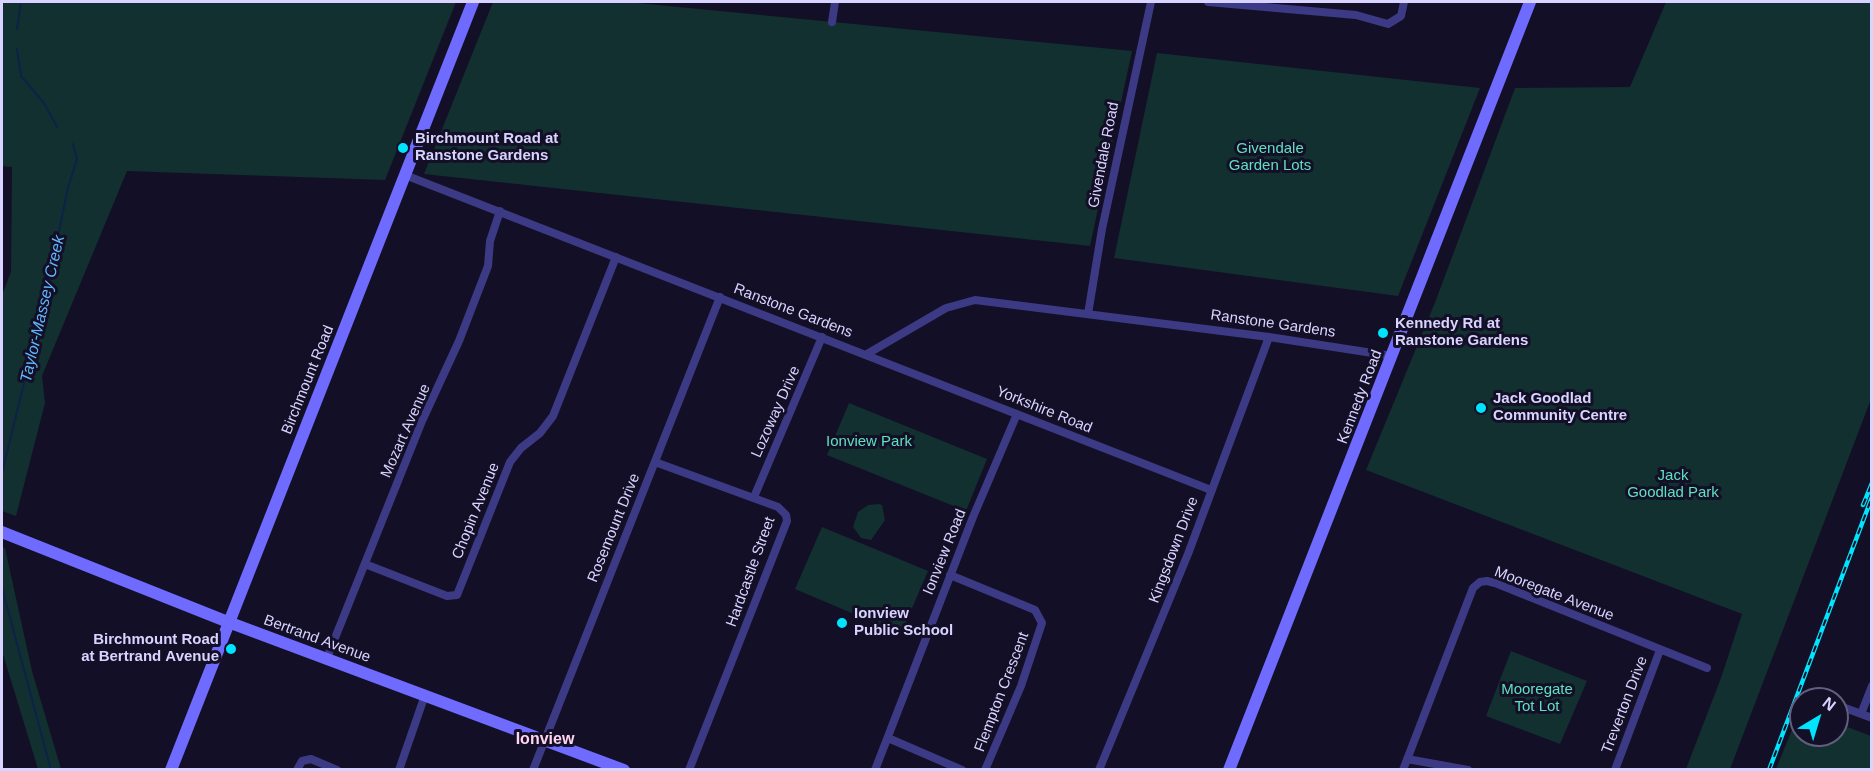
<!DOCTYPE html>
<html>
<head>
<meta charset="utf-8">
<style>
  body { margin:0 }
  #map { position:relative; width:1873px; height:771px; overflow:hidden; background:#130f26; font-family:Helvetica,sans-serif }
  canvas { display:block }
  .frame { position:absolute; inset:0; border:3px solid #d9d4ff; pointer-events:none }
  .north { position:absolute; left:1789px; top:687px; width:60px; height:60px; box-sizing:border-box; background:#130f26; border:2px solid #625e7d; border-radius:50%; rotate:38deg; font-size:16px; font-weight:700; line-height:24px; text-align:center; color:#d9d4ff }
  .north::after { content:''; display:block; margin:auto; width:21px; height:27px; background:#00e5ff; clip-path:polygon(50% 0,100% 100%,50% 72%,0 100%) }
</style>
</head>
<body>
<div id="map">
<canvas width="1873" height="771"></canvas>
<div class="frame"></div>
<div class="north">N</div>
</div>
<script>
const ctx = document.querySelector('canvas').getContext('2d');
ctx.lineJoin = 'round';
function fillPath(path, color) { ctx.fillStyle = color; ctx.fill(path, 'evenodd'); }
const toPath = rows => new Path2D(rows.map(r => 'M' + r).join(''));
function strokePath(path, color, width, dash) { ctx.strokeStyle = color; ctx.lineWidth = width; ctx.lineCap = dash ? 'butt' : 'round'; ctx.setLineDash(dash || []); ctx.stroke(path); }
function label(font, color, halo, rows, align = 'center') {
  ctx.font = font + ' Helvetica,sans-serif'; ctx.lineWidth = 6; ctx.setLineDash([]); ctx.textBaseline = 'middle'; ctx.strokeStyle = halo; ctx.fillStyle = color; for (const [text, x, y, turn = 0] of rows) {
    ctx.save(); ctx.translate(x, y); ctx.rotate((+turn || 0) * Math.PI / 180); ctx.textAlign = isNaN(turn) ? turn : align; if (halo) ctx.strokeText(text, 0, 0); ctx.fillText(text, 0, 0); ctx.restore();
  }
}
const green = toPath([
  [3,2,456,2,385,180,127,171,42,376,45,403,16,516,2,511,2,295,11,272,12,167,2,166],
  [493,2,627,2,1132,51,1090,246,424,174],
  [1666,2,1871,2,1871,399,1730,769,1686,769,1721,678,1742,614,1366,470,1436,300,1515,88,1630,87],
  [1157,53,1480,88,1398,296,1114,258],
  [849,403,987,459,966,511,827,455],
  [879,504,882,505,885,520,871,540,861,538,853,527,858,512,868,505],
  [822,527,928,571,901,634,795,589],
  [2,547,5,548,32,671,61,769,38,769,2,651],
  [1511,651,1587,681,1560,744,1486,716],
  [1800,710,1801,735,1837,735,1837,723,1871,736,1871,769,1776,769]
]);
const stream = toPath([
  [17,29,21,2],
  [17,49,21,76,44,103,57,127],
  [2,473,26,375,30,368,68,188,77,159,73,144],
  [2,588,51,770]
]);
const street = toPath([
  [1208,2,1356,15,1388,24,1401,16,1404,2],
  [832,22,835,2],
  [405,175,1211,490],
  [1088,314,1102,229,1151,2],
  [867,354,946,308,975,300,1269,337,1392,356],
  [655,462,778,507,786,515,787,521,689,770],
  [754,497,822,337],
  [365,564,447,596,457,595,510,462,521,448,540,433,553,416,616,257],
  [950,575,1035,610,1042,623,1021,686,985,770],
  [327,658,422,421,459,341,488,266,490,241,500,211],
  [1810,693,1824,699],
  [1837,705,1872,718],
  [1861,714,1872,686],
  [888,738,962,770],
  [1407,759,1468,770],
  [297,770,302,761,311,759,337,770],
  [399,770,425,695],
  [533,770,720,297],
  [875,770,973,517,1017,414],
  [1099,770,1188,554,1269,337],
  [1403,770,1473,588,1480,582,1487,581,1495,583,1707,668],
  [1615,770,1660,650]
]);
const secondary = toPath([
  [2,532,228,622,624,770],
  [171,770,473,2],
  [1229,770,1530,2]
]);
const rail = toPath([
  [1863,505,1872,483],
  [1769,770,1872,497]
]);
const markers = [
  [403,148,6,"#00e5ff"],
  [1383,333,6,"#00e5ff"],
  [1481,408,6,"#00e5ff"],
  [842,623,6,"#00e5ff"],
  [231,649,6,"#00e5ff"]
];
const poiNames = [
  ["Birchmount Road at",415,139],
  ["Ranstone Gardens",415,156],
  ["Kennedy Rd at",1395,324],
  ["Ranstone Gardens",1395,341],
  ["Jack Goodlad",1493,399],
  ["Community Centre",1493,416],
  ["Ionview",854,614],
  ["Public School",854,631],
  ["Birchmount Road",219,640,"right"],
  ["at Bertrand Avenue",219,657,"right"]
];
const parkNames = [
  ["Givendale",1270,149],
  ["Garden Lots",1270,166],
  ["Ionview Park",869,442],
  ["Jack",1673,476],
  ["Goodlad Park",1673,493],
  ["Mooregate",1537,690],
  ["Tot Lot",1537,707]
];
const streetNames = [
  ["Givendale Road",1104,155,-79],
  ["Ranstone Gardens",793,311,21],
  ["Ranstone Gardens",1273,324,8],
  ["Birchmount Road",308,380,-68],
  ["Kennedy Road",1360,397,-69],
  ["Yorkshire Road",1044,410,22],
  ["Lozoway Drive",776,412,-66],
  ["Mozart Avenue",406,431,-66],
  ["Chopin Avenue",476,511,-68],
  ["Rosemount Drive",614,528,-68],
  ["Kingsdown Drive",1174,550,-69],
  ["Ionview Road",945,552,-68],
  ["Hardcastle Street",751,572,-70],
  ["Mooregate Avenue",1554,594,21],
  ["Bertrand Avenue",317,639,20],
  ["Flempton Crescent",1002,692,-69],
  ["Treverton Drive",1625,705,-69]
];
const waterNames = [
  ["Taylor-Massey Creek",43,309,-77]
];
const neighbourhoodNames = [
  ["Ionview",545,740]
];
fillPath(green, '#12302f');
strokePath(stream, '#0c2248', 2);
strokePath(street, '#3d3a85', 8);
strokePath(secondary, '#6f6bff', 12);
strokePath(rail, '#00e5ff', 4.5);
strokePath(rail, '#130f26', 2, [7]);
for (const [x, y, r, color] of markers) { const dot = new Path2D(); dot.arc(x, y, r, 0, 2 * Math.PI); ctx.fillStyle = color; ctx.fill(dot); strokePath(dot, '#130f26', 2); }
label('bold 15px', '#d9d4ff', '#130f26', poiNames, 'left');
label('15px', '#5fe0c0', '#130f26', parkNames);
label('15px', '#d9d4ff', '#130f26', streetNames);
label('italic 16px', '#62b6ff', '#130f26', waterNames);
label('bold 16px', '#ffd6f0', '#130f26', neighbourhoodNames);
</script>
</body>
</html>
